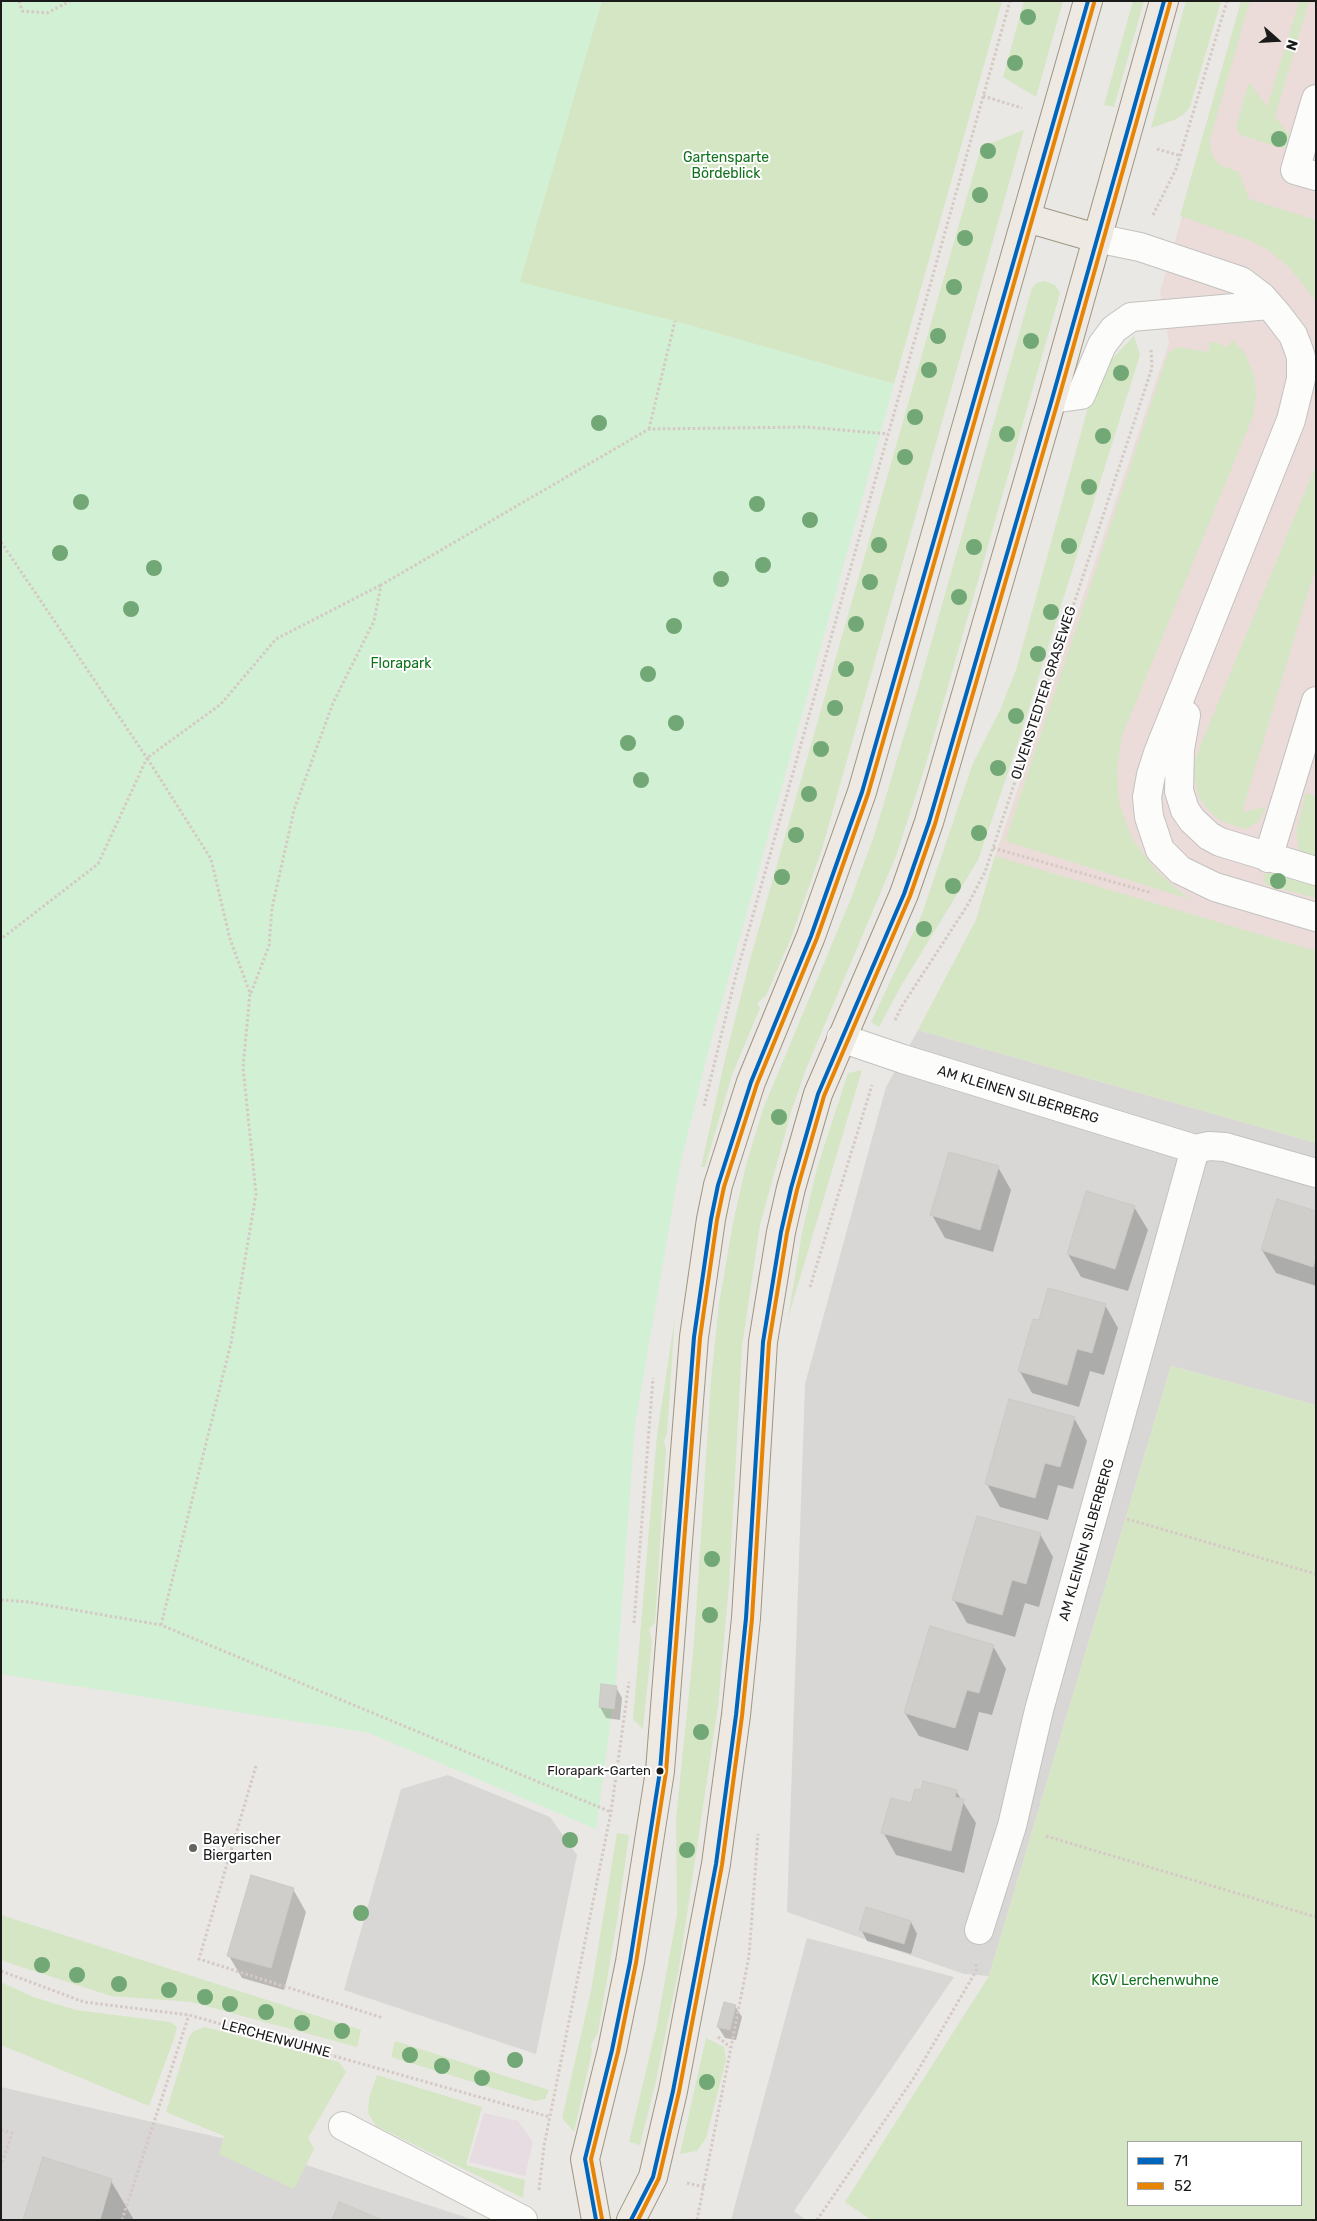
<!DOCTYPE html>
<html>
<head>
<meta charset="utf-8">
<style>
  body { margin:0 }
  #map { position:relative; width:1317px; height:2221px; overflow:hidden; background:#e9e8e4; font-family:Rubik,sans-serif }
  canvas { display:block }
  .frame { position:absolute; inset:0; border:2px solid #1b1b1b; pointer-events:none }
  .legend { position:absolute; left:1127px; top:2141px; width:175px; height:65px; box-sizing:border-box; background:#fff; border:1px solid #a4a4a4; margin:0; padding:6px 9px; list-style:none; font-size:15px; color:#1b1b1b }
  .legend li { display:flex; align-items:center; gap:10px; height:25px }
  .legend b { width:25px; border:1px solid #a4a4a4 }
  .north { position:absolute; left:1252px; top:15px; width:50px; height:50px; -webkit-text-stroke:4px #fff; paint-order:stroke; rotate:109deg; font-size:14px; font-weight:700; line-height:20px; text-align:center; color:#1b1b1b }
  .north::after { content:''; display:block; margin:auto; width:18px; height:22px; background:#1b1b1b; clip-path:polygon(50% 0,100% 100%,50% 72%,0 100%) }
</style>
</head>
<body>
<div id="map">
<canvas width="1317" height="2221"></canvas>
<div class="frame"></div>
<ul class="legend">
<li><b style="height:6px;background:#0065bd"></b>71</li>
<li><b style="height:6px;background:#e88403"></b>52</li>
</ul>
<div class="north">N</div>
</div>
<script>
const ctx = document.querySelector('canvas').getContext('2d');
ctx.lineJoin = 'round';
function fillPath(path, color) { ctx.fillStyle = color; ctx.fill(path, 'evenodd'); }
const toPath = rows => new Path2D(rows.map(r => 'M' + r).join(''));
function strokePath(path, color, width, dash) { ctx.strokeStyle = color; ctx.lineWidth = width; ctx.lineCap = dash ? 'butt' : 'round'; ctx.setLineDash(dash || []); ctx.stroke(path); }
function label(font, color, halo, rows, align = 'center') {
  ctx.font = font + ' Rubik,sans-serif'; ctx.lineWidth = 4; ctx.setLineDash([]); ctx.textBaseline = 'middle'; ctx.strokeStyle = halo; ctx.fillStyle = color; for (const [text, x, y, turn = 0] of rows) {
    ctx.save(); ctx.translate(x, y); ctx.rotate((+turn || 0) * Math.PI / 180); ctx.textAlign = isNaN(turn) ? turn : align; if (halo) ctx.strokeText(text, 0, 0); ctx.fillText(text, 0, 0); ctx.restore();
  }
}
const residential = toPath([
  [918,1030,1316,1143,1316,1405,1171,1366,989,1976,964,1974,787,1912,805,1384,886,1087],
  [448,1775,550,1817,577,1855,536,2054,344,1990,401,1789],
  [807,1938,954,1977,794,2211,806,2220,731,2220],
  [1,2087,230,2140,474,2220,1,2220]
]);
const commercial = toPath([
  [1245,1,1316,1,1316,1143,918,1030,976,920,995,856,1169,343,1160,292]
]);
const industrial = toPath([
  [484,2113,518,2121,533,2142,525,2176,469,2162]
]);
const grass = toPath([
  [364,1,1002,1,894,384,664,318,525,355],
  [1024,1,1063,1,1036,97,1003,77],
  [1133,1,1144,1,1114,107,1104,105],
  [1186,1,1221,1,1190,107,1184,114,1174,120,1151,128],
  [1241,1,1250,1,1210,139,1211,150,1213,157,1220,165,1239,172,1249,199,1316,220,1316,301,1289,267,1268,250,1251,241,1180,216],
  [1299,1,1309,1,1275,117,1294,141,1289,149,1286,149,1240,135,1236,127,1249,82,1267,107],
  [1024,130,822,849,791,938,766,996,757,1003,760,1008,732,1075,705,1167,701,1167,725,1059,751,956,981,147],
  [1045,281,1055,285,1060,293,925,767,896,856,806,1069,791,1112,760,1225,742,1347,729,1585,718,1706,679,1968,656,2081,640,2145,629,2142,656,2029,677,1915,676,1819,694,1643,711,1380,719,1304,733,1223,746,1165,763,1109,852,896,874,836,918,689,1032,288,1036,283],
  [1134,336,1140,355,1015,752,978,860,901,986,879,1027,871,1022,922,914,973,763,1000,710,1016,670,1093,389,1107,364],
  [1232,340,1245,353,1255,378,1256,400,1253,416,1122,736,1117,769,1119,803,1133,840,1156,871,1189,899,1005,841,1168,353,1178,347,1208,352,1211,341,1228,347],
  [1316,465,1316,566,1242,812,1266,807,1258,822,1245,829,1221,821,1210,812,1199,797,1193,769,1199,749],
  [1306,793,1316,796,1316,863,1300,855,1296,832],
  [995,856,1316,951,1316,1143,918,1030,976,920],
  [1268,872,1316,886,1316,898,1266,885,1263,877],
  [862,1070,788,1318,802,1233,817,1168,848,1073],
  [675,1317,667,1434,664,1441,666,1450,655,1623,649,1629,652,1642,643,1729,633,1719,657,1435],
  [1171,1366,1316,1405,1316,2220,871,2220,845,2202,989,1976],
  [1128,2142,1301,2142,1301,2205,1128,2205],
  [617,1833,629,1835,617,1921,598,2032,591,2045,592,2051,574,2132,562,2118,591,1991],
  [1,1915,361,2030,357,2047,191,2002,111,1996,6,1962,1,1959],
  [1,1982,33,1997,76,2010,170,2022,177,2027,174,2039,149,2106,1,2045],
  [205,2027,339,2062,346,2072,308,2138,314,2149,294,2189,219,2154,224,2136,166,2112,189,2037,194,2031],
  [706,2038,724,2047,726,2060,706,2138,697,2151,680,2154],
  [395,2041,549,2090,545,2099,535,2101,391,2057],
  [377,2075,482,2107,466,2165,525,2180,523,2198,376,2126,368,2113,369,2098]
]);
const park = toPath([
  [1,1,602,1,520,282,675,321,894,384,707,1055,679,1170,635,1425,616,1682,596,1829,369,1733,1,1674]
]);
const shadow = toPath([
  [998,1167,1011,1190,993,1252,945,1238,932,1215],
  [1134,1207,1148,1230,1128,1291,1081,1277,1068,1254],
  [1316,1212,1316,1286,1276,1273,1262,1250],
  [1105,1305,1118,1328,1104,1375,1090,1371,1079,1407,1032,1393,1019,1370,1040,1322],
  [1074,1418,1087,1441,1073,1489,1058,1485,1048,1520,1000,1507,987,1484],
  [1040,1534,1053,1557,1039,1607,1025,1603,1015,1637,967,1623,954,1600],
  [993,1646,1006,1669,992,1715,979,1712,968,1751,919,1736,905,1713],
  [602,1686,616,1687,622,1698,620,1720,606,1718,600,1707],
  [956,1791,976,1823,964,1873,896,1855,883,1832,912,1804],
  [293,1889,306,1912,284,1990,242,1978,229,1956],
  [867,1909,911,1922,917,1934,911,1954,867,1941,861,1929],
  [735,2006,742,2017,736,2040,725,2038,718,2027],
  [111,2181,134,2220,24,2220]
]);
const building = toPath([
  [949,1152,999,1166,980,1230,930,1215,949,1152],
  [1086,1191,1135,1206,1115,1269,1067,1254,1086,1191],
  [1277,1199,1316,1211,1316,1258,1313,1267,1261,1250,1277,1199],
  [1048,1288,1106,1304,1092,1353,1077,1349,1067,1385,1018,1371,1033,1319,1039,1320,1048,1288],
  [1009,1399,1075,1417,1060,1467,1045,1463,1035,1498,985,1484,1009,1399],
  [977,1516,1041,1533,1026,1584,1012,1580,1002,1615,952,1600,977,1516],
  [930,1626,994,1645,979,1693,967,1690,955,1728,904,1713,930,1626],
  [601,1684,617,1686,614,1709,599,1707,601,1684],
  [923,1781,957,1790,955,1797,964,1799,951,1851,881,1833,891,1798,911,1803,915,1789,921,1790,923,1781],
  [251,1875,294,1888,271,1968,227,1956,251,1875],
  [866,1907,911,1921,904,1944,859,1930,866,1907],
  [724,2002,736,2005,730,2030,717,2027,724,2002],
  [43,2157,112,2179,100,2220,23,2220,43,2157],
  [339,2202,382,2220,332,2220,339,2202]
]);
const path = toPath([
  [19,1,22,11,47,13,70,1],
  [983,96,1022,108],
  [1157,149,1181,156],
  [1153,215,1176,169,1227,1],
  [649,429,675,321],
  [1,542,147,758,98,864,1,939],
  [993,848,1152,893],
  [251,993,269,946,272,908,294,810,333,703,374,621,381,585,649,429,807,427,888,434],
  [895,1020,902,1006,967,906,985,872,1152,368,1151,349],
  [704,1106,735,979,1010,1],
  [810,1287,872,1085],
  [1127,1519,1316,1574],
  [1,1600,29,1602,161,1625,611,1812],
  [634,1623,653,1378],
  [161,1625,231,1343,256,1194,243,1067,250,993,230,939,211,859,147,758,221,704,276,639,381,585],
  [256,1766,199,1959,383,2018],
  [1046,1836,1316,1917],
  [1,1971,84,2002,189,2015,550,2117],
  [718,2037,730,2047],
  [1,2130,12,2133,1,2166],
  [687,2183,704,2187],
  [539,2190,544,2146,611,1812,629,1682],
  [122,2220,189,2015],
  [697,2220,749,1956,758,1834],
  [817,2220,913,2079,976,1971,976,1963]
]);
const minor = toPath([
  [1316,99,1295,170,1316,176],
  [1096,238,1140,247,1241,281,1262,297,1277,314,1293,335,1298,348,1301,357,1301,379,1291,420,1158,753,1151,775,1147,797,1149,817,1160,850,1180,870,1215,887,1316,917],
  [1052,399,1081,395,1102,345,1114,329,1131,317,1269,305],
  [1186,715,1180,749,1179,791,1185,810,1192,820,1209,836,1220,842,1316,871],
  [1268,858,1316,701],
  [841,1038,903,1059,1195,1149,1039,1710,1012,1826,979,1930],
  [1195,1149,1209,1146,1225,1147,1316,1173],
  [343,2126,523,2220]
]);
const major = toPath([
  [1027,218,1096,238],
  [596,2220,585,2159,612,2050,630,1962,660,1771,694,1337,711,1219,718,1185,751,1082,811,936,862,792,1088,1],
  [631,2220,653,2177,673,2091,716,1864,736,1715,746,1618,763,1342,781,1232,791,1188,818,1094,904,894,929,822,1052,399,1164,1]
]);
const bus1 = toPath([
  [596,2220,585,2159,612,2050,630,1962,660,1771,694,1337,711,1219,718,1185,751,1082,811,936,862,792,1088,1],
  [631,2220,653,2177,673,2091,716,1864,736,1715,746,1618,763,1342,781,1232,791,1188,818,1094,904,894,929,822,1052,399,1164,1]
]);
const bus2 = toPath([
  [602,2219,591,2159,618,2052,636,1963,666,1772,700,1338,717,1220,724,1187,757,1084,817,938,868,794,1094,3],
  [638,2220,659,2178,679,2092,722,1865,742,1716,752,1619,769,1343,787,1233,797,1190,824,1096,910,896,935,824,1058,401,1170,3]
]);
const trees = [
  [1028,17],
  [1015,63],
  [1279,139],
  [988,151],
  [980,195],
  [965,238],
  [954,287],
  [938,336],
  [1031,341],
  [929,370],
  [1121,373],
  [915,417],
  [599,423],
  [1007,434],
  [1103,436],
  [905,457],
  [1089,487],
  [81,502],
  [757,504],
  [810,520],
  [879,545],
  [1069,546],
  [974,547],
  [60,553],
  [763,565],
  [154,568],
  [721,579],
  [870,582],
  [959,597],
  [131,609],
  [1051,612],
  [856,624],
  [674,626],
  [1038,654],
  [846,669],
  [648,674],
  [835,708],
  [1016,716],
  [676,723],
  [628,743],
  [821,749],
  [998,768],
  [641,780],
  [809,794],
  [979,833],
  [796,835],
  [782,877],
  [1278,881],
  [953,886],
  [924,929],
  [779,1117],
  [712,1559],
  [710,1615],
  [701,1732],
  [570,1840],
  [687,1850],
  [361,1913],
  [42,1965],
  [77,1975],
  [119,1984],
  [169,1990],
  [205,1997],
  [230,2004],
  [266,2012],
  [302,2023],
  [342,2031],
  [410,2055],
  [515,2060],
  [442,2066],
  [482,2078],
  [707,2082]
];
const markers = [
  [660,1771,4.5,"#1b1b1b"],
  [193,1848,5,"#636361"]
];
const busNames = [
  ["Florapark-Garten",651,1771]
];
const parkNames = [
  ["Gartensparte",726,158],
  ["Bördeblick",726,174],
  ["Florapark",401,664],
  ["KGV Lerchenwuhne",1155,1981]
];
const streetNames = [
  ["OLVENSTEDTER GRASEWEG",1044,693,-72],
  ["AM KLEINEN SILBERBERG",1018,1095,17],
  ["AM KLEINEN SILBERBERG",1087,1540,-74],
  ["LERCHENWUHNE",276,2039,15]
];
const poiNames = [
  ["Bayerischer",203,1840],
  ["Biergarten",203,1856]
];
fillPath(residential, '#d8d7d5');
fillPath(commercial, '#ebdcda');
fillPath(industrial, '#e7dce2');
fillPath(grass, '#d5e6c4');
fillPath(park, '#d2f0d3');
fillPath(shadow, '#0003');
fillPath(building, '#d0cecb');
strokePath(building, '#ccc9c5', 1);
strokePath(minor, '#c2c2c0', 30);
strokePath(major, '#9e9683', 30);
strokePath(path, '#d5c8c5', 3, [2.5, 2.5]);
strokePath(minor, '#fcfcfb', 28);
strokePath(major, '#eeeae3', 28);
strokePath(bus1, '#0065bd', 4);
strokePath(bus2, '#e88403', 4);
ctx.fillStyle = '#72a776';
for (const [x, y] of trees) { ctx.beginPath(); ctx.arc(x, y, 8, 0, 2 * Math.PI); ctx.fill(); }
for (const [x, y, r, color] of markers) { const dot = new Path2D(); dot.arc(x, y, r, 0, 2 * Math.PI); ctx.fillStyle = color; ctx.fill(dot); strokePath(dot, '#fff', 2); }
label('13px', '#1b1b1b', '#fff', busNames, 'right');
label('14px', '#11721c', '#fff', parkNames);
label('14px', '#1b1b1b', '#fff', streetNames);
label('14px', '#1b1b1b', '#fff', poiNames, 'left');
</script>
</body>
</html>
